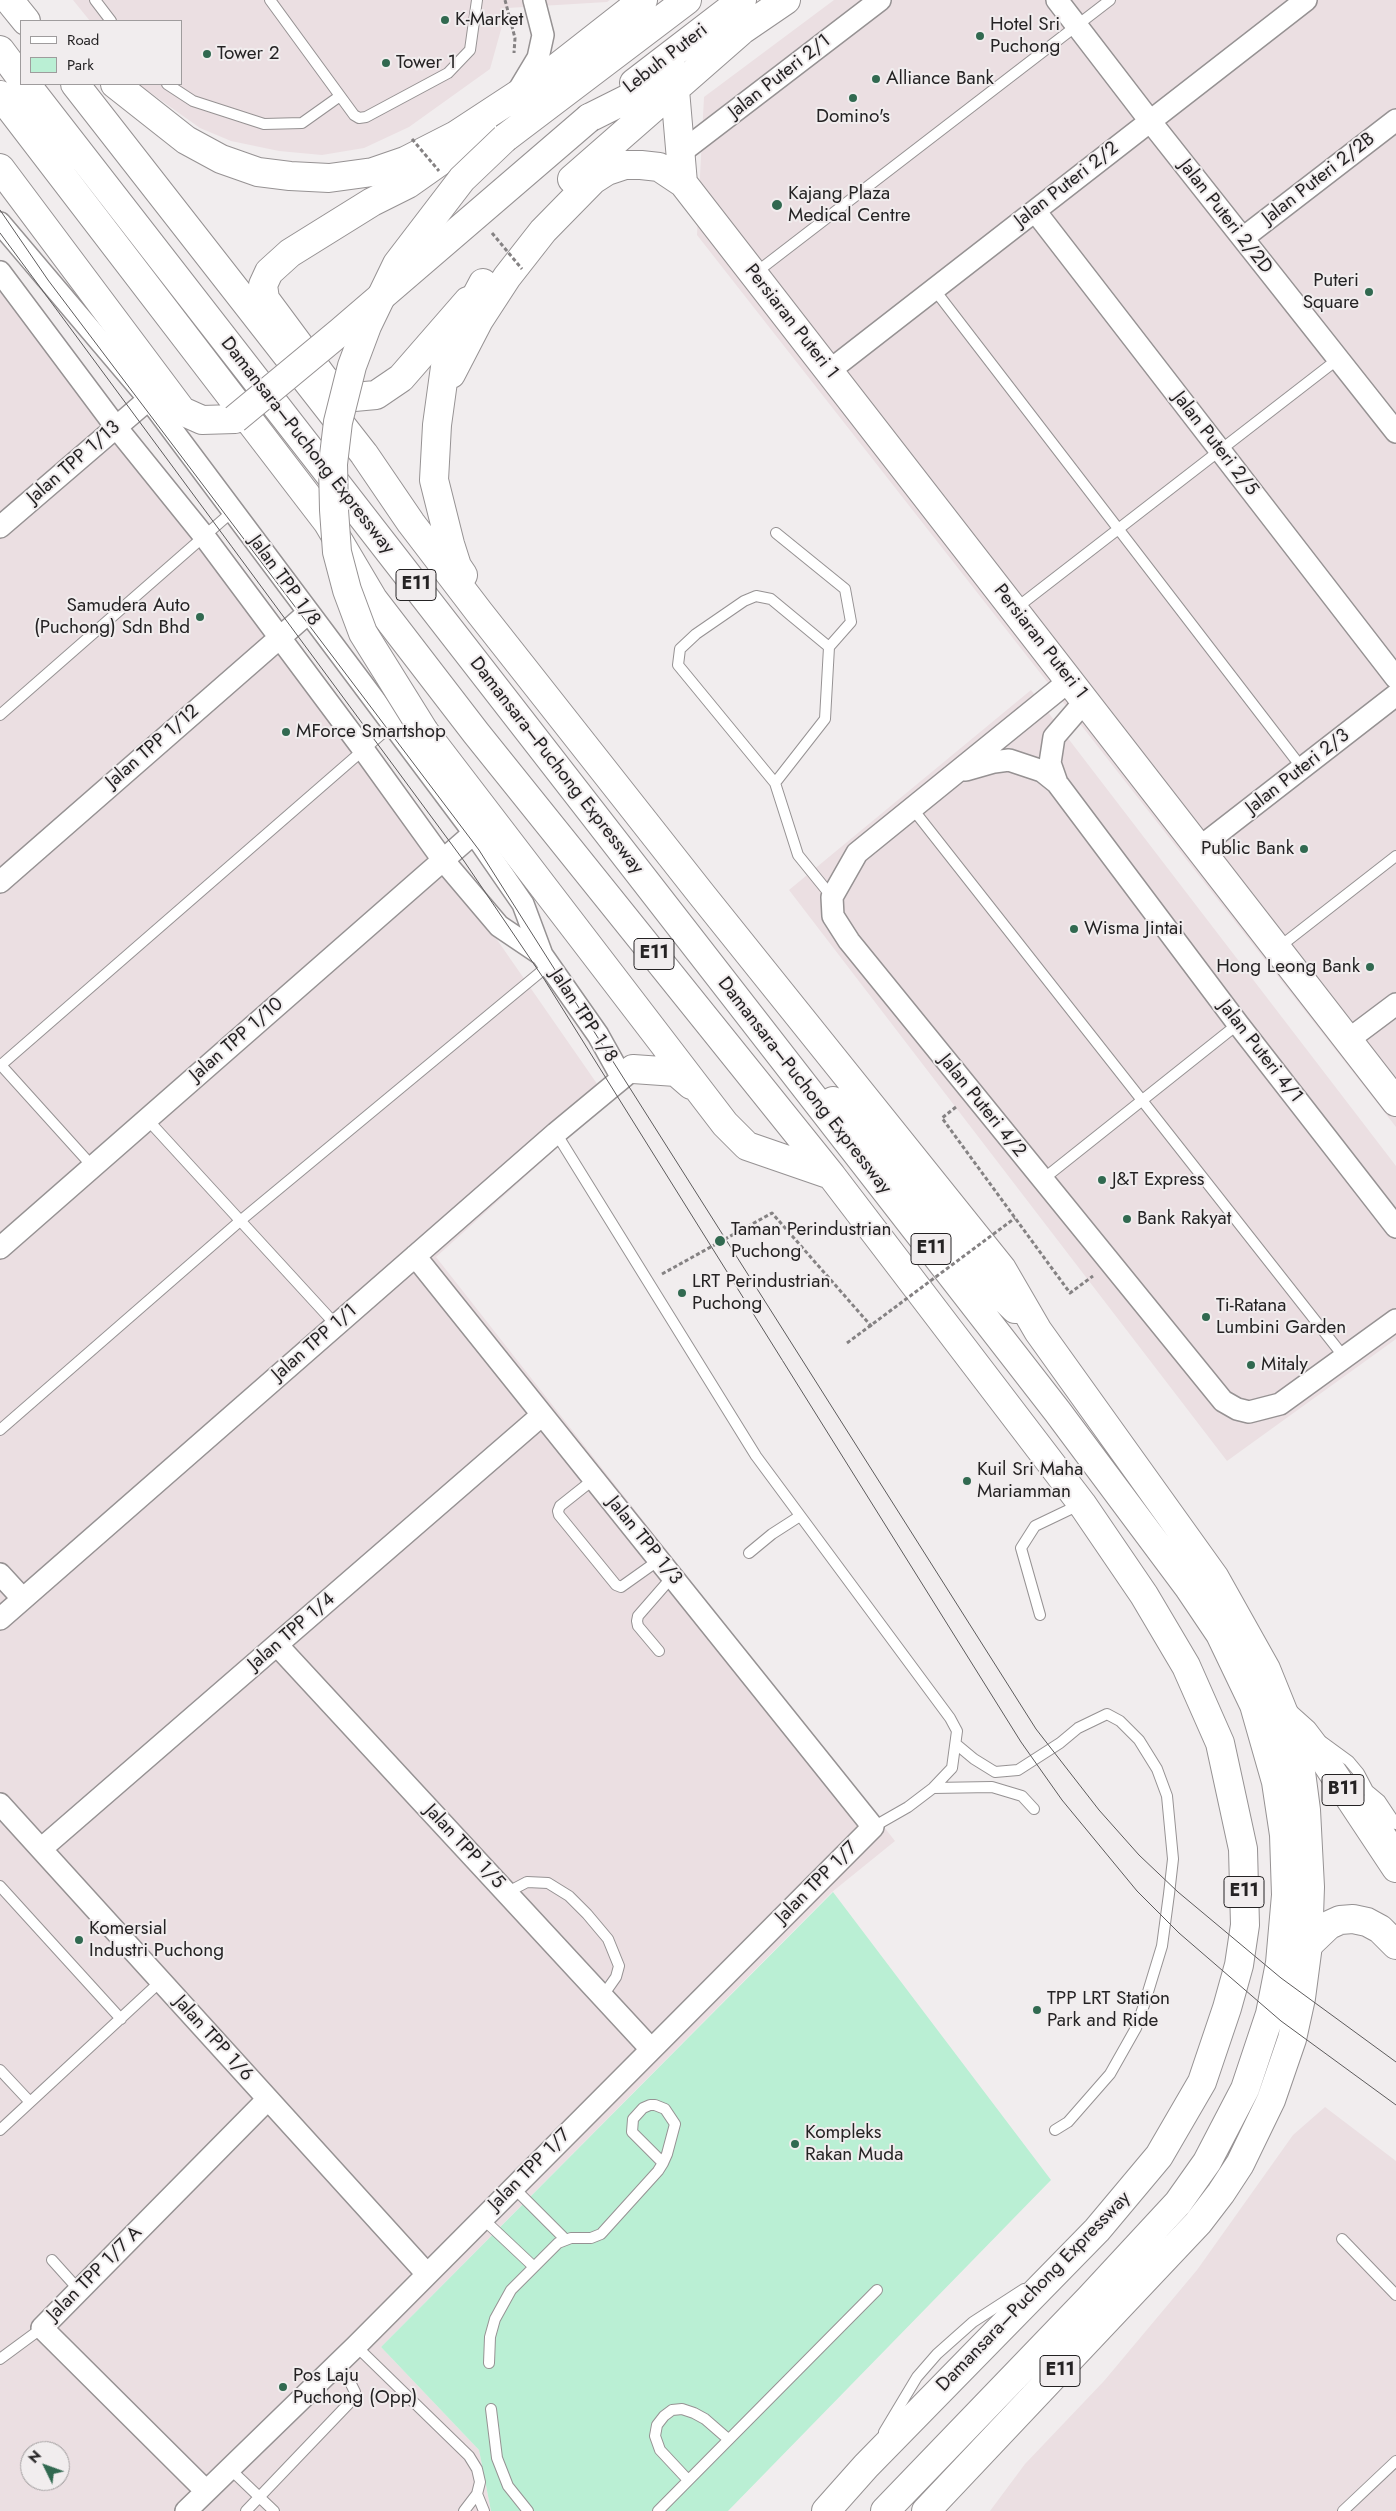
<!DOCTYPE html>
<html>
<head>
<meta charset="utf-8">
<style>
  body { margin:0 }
  #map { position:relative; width:1396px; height:2511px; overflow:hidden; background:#f1edee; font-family:Jost,sans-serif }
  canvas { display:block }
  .legend { position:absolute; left:20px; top:20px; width:162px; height:65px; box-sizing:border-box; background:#f1edee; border:1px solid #9f9c9d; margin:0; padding:6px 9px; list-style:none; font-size:15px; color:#252324 }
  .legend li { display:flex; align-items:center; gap:10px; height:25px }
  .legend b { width:25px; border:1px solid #9f9c9d }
  .north { position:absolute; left:20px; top:2441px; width:50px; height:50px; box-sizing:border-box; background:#f1edee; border:1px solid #9f9c9d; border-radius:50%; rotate:312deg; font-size:14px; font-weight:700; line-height:20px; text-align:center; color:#252324 }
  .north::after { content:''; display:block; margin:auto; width:18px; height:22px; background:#316950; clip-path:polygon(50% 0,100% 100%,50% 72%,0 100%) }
</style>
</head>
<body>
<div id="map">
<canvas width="1396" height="2511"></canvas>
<ul class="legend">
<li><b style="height:6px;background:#fff"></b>Road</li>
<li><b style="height:14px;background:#baefd4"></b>Park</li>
</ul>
<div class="north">N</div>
</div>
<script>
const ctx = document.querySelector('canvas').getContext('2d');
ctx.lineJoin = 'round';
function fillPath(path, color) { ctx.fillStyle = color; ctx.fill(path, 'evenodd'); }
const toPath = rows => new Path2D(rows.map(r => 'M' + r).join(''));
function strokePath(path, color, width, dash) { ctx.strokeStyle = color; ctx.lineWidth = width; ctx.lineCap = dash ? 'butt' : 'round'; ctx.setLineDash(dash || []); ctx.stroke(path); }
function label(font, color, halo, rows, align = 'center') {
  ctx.font = font + ' Jost,sans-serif'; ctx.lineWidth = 4; ctx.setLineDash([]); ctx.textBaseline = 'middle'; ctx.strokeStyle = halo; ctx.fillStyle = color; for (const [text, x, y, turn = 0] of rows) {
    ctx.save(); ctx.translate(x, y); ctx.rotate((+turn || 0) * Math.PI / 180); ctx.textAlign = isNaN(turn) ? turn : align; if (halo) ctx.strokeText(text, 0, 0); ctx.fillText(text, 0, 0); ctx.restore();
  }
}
const built = toPath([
  [73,0,610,0,607,2,507,8,490,69,409,127,364,148,322,155,279,151,231,141,200,128,138,84,181,84,181,21,90,21],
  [834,0,1396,0,1396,1127,697,235,704,97],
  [0,259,289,640,609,1101,436,1257,895,1841,832,1892,381,2347,479,2450,491,2511,0,2511],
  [30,2451,60,2451,60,2481,30,2481],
  [1031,690,1396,1166,1396,1339,1227,1461,789,890],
  [1325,2107,1396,2161,1396,2511,990,2511,1025,2464,1104,2381,1197,2270,1293,2135]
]);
const green = toPath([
  [833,1892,1051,2180,728,2511,491,2511,479,2450,381,2347]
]);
const path = toPath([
  [505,0,515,38,514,53],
  [956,1107,942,1118,1070,1293,1093,1276],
  [662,1274,772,1213,872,1327]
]);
const lane = toPath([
  [95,0,111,21],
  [270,0,354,115,359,118,366,117,448,73,470,50,477,0],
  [167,84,193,101,264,124,302,123,340,96],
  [754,274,1110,0],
  [934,289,1302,768],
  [1015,609,1338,359],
  [829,647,771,599,756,596,744,601,696,634,680,649,678,665,775,783,798,855,832,897],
  [0,715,233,511],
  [775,783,825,719,829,647,851,622,845,589,776,533],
  [912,808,1344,1357],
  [1278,948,1396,856],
  [0,1064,93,1167],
  [1,1065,392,725],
  [147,1119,336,1325],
  [556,1133,756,1456,950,1718,957,1731,952,1768,933,1788,908,1807,873,1827],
  [1042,1180,1238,1024],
  [0,1430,240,1221,549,965],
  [594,1479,560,1506,558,1511,559,1515,616,1585,621,1587,659,1560],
  [749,1553,772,1534,800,1516],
  [1040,1615,1021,1548,1035,1526,1081,1504],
  [659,1651,638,1626,637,1621,638,1616,672,1577],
  [1323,1742,1349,1761,1359,1773,1368,1790,1373,1806,1396,1841],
  [956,1744,974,1759,995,1772,1018,1770,1060,1743,1078,1728,1107,1714,1120,1721,1139,1740,1157,1769,1167,1796,1173,1859,1169,1894,1162,1946,1144,2005,1136,2028,1110,2074,1068,2122,1055,2130],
  [933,1788,992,1787,1022,1796,1034,1809],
  [1368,1790,1380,1800,1396,1824],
  [0,1886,121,2019],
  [506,1893,527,1882,548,1883,569,1896,587,1914,608,1939,619,1966,616,1977,602,1997],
  [0,2070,30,2102],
  [0,2130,161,1981],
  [513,2187,565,2239],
  [482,2218,533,2266],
  [1342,2239,1396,2295],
  [52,2260,79,2290],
  [356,2346,469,2456,477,2469,480,2482,477,2494,464,2511],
  [0,2359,42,2328],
  [489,2363,490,2337,495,2319,511,2290,558,2243,571,2238,591,2238,601,2234,658,2171,663,2163,667,2154,675,2124,665,2109,655,2105,650,2105,643,2108,633,2119,632,2132,663,2163],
  [491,2409,497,2458,508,2486,528,2511],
  [884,2432,917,2377,937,2354,973,2322,1024,2289],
  [229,2468,274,2511],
  [688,2480,660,2450,655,2436,657,2425,664,2416,672,2410,682,2409,694,2413,705,2419,728,2439],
  [477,2494,484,2511],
  [246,2511,354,2398,355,2392,349,2380,336,2364],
  [658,2511,877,2290],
  [1343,2511,1396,2461]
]);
const street = toPath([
  [1057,0,1150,121,1396,432],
  [517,93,538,58,543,35,534,0],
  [679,154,880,0],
  [1035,211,1396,678],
  [0,223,149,399,474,833,523,904,542,955],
  [1243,238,1396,120],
  [0,272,116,427,204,536,363,749,443,860,499,926,542,955,598,1035,622,1078],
  [829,371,1306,0],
  [0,527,149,399],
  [1069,681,857,853,832,897,833,916,849,941,1223,1401,1237,1409,1249,1412,1280,1404,1396,1320],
  [1085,701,1054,737,1050,763,1057,783,1238,1024,1396,1227],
  [966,770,994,762,1009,760,1042,771,1057,783],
  [1199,848,1396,695],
  [0,882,308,613],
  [1348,1040,1396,1004],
  [0,1248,474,833],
  [0,1574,23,1599],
  [0,1619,556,1133,632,1070],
  [277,1645,651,2049],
  [0,1804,427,2274],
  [41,1849,542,1415],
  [206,2491,42,2328,268,2099],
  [186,2511,356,2346,873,1827,415,1256]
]);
const secondary = toPath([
  [726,41,786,0],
  [634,83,742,0],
  [675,90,683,183],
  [589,118,677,74],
  [572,179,740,32],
  [468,301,401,378,376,395,354,397,325,380,265,299,263,285,269,272,290,253,372,202,408,184,483,131],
  [451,374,479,320,507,277,543,231,593,180,607,171,625,165,641,165,659,167,683,183,1396,1102]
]);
const primary = toPath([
  [1285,1716,1304,1733,1323,1758,1396,1868],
  [1308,1945,1329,1925,1340,1920,1353,1919,1367,1922,1380,1929,1396,1945]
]);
const highway = toPath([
  [9,0,26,21],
  [0,50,21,78],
  [26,84,1057,1411,1189,1588,1220,1634,1254,1705,1276,1782,1284,1835,1286,1895,1280,1963,1270,2014,1245,2089,1207,2162,1178,2203,1090,2298,885,2511],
  [75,84,364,454,411,523,479,612,702,895,1002,1269,1038,1331,1215,1578,1266,1669,1285,1716,1301,1772,1306,1810,1310,1887,1308,1945,1301,1998,1292,2039,1271,2100,1240,2164,1221,2193,1198,2223,926,2511],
  [115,84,186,140,221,159,258,172,290,176,329,178,373,172,405,161,456,135,546,76,643,0],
  [0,95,328,523,373,599,476,733,831,1175,1082,1504,1144,1595,1186,1666,1220,1743,1243,1849,1245,1925,1239,1965,1227,2008,1202,2082,1159,2156,1097,2230,866,2466,826,2511],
  [505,138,687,0],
  [0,168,182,411,202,420,235,419],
  [463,575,457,566,450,544,434,480,437,425,445,367,457,332,483,283],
  [424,731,725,1124,747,1146,831,1175],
  [633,1069,676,1072,691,1085],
  [833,1101,842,1105,986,1281,1015,1309]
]);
const tram = toPath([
  [0,210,48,280,479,850,1036,1729,1099,1810,1139,1855,1178,1892,1281,1978,1396,2062],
  [0,233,464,861,544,979,1021,1742,1062,1800,1137,1891,1179,1933,1281,2021,1396,2105]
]);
const pathBridge = toPath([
  [412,139,439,171],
  [492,233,522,269],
  [847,1343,1015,1218]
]);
const secondaryBridge = toPath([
  [235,419,340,332,589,118]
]);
const highwayBridge = toPath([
  [424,731,363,633,347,590,337,552,334,510,333,464,338,422,352,366,367,326,397,264,462,179,505,138]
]);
const markers = [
  [445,20,5,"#316950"],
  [980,36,5,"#316950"],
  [207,54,5,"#316950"],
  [386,63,5,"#316950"],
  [876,79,5,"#316950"],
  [853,98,5,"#316950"],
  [777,205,6,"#316950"],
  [1369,292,5,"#316950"],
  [200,617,5,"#316950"],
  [286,732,5,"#316950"],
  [1304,849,5,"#316950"],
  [1074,929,5,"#316950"],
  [1370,967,5,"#316950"],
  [1102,1180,5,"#316950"],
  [1127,1219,5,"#316950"],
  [720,1241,6,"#316950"],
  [682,1293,5,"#316950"],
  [1206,1317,5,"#316950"],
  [1251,1365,5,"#316950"],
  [967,1481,5,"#316950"],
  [79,1940,5,"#316950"],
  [1037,2010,5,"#316950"],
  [795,2144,5,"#316950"],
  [283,2387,5,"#316950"]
];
const shields = [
  [416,585,40],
  [654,954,40],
  [931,1249,40],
  [1343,1790,42],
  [1244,1892,40],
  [1060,2371,40]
];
const shieldNames = [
  ["E11",416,585],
  ["E11",654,954],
  ["E11",931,1249],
  ["B11",1343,1790],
  ["E11",1244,1892],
  ["E11",1060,2371]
];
const poiNames = [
  ["K-Market",455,20],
  ["Hotel Sri",990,25],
  ["Puchong",990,47],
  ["Tower 2",217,54],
  ["Tower 1",396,63],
  ["Alliance Bank",886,79],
  ["Domino's",853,117,"center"],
  ["Kajang Plaza",788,194],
  ["Medical Centre",788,216],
  ["Puteri",1359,281,"right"],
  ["Square",1359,303,"right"],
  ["Samudera Auto",190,606,"right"],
  ["(Puchong) Sdn Bhd",190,628,"right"],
  ["MForce Smartshop",296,732],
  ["Public Bank",1294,849,"right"],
  ["Wisma Jintai",1084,929],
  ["Hong Leong Bank",1360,967,"right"],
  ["J&T Express",1112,1180],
  ["Bank Rakyat",1137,1219],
  ["Taman Perindustrian",731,1230],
  ["Puchong",731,1252],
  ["LRT Perindustrian",692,1282],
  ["Puchong",692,1304],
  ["Ti-Ratana",1216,1306],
  ["Lumbini Garden",1216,1328],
  ["Mitaly",1261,1365],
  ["Kuil Sri Maha",977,1470],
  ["Mariamman",977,1492],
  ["Komersial",89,1929],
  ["Industri Puchong",89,1951],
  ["TPP LRT Station",1047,1999],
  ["Park and Ride",1047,2021],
  ["Kompleks",805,2133],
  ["Rakan Muda",805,2155],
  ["Pos Laju",293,2376],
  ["Puchong (Opp)",293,2398]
];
const streetNames = [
  ["Lebuh Puteri",666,59,-38],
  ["Jalan Puteri 2/1",780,77,-38],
  ["Jalan Puteri 2/2B",1319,179,-38],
  ["Jalan Puteri 2/2",1067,185,-38],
  ["Jalan Puteri 2/2D",1225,217,52],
  ["Persiaran Puteri 1",791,322,52],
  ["Jalan Puteri 2/5",1215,444,52],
  ["Damansara–Puchong Expressway",307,446,52],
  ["Jalan TPP 1/13",74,463,-41],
  ["Jalan TPP 1/8",284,581,54],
  ["Persiaran Puteri 1",1040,642,52],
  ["Jalan TPP 1/12",153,747,-41],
  ["Damansara–Puchong Expressway",556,766,52],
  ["Jalan Puteri 2/3",1298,772,-38],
  ["Jalan TPP 1/8",583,1016,57],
  ["Jalan TPP 1/10",237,1040,-41],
  ["Jalan Puteri 4/1",1260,1052,52],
  ["Damansara–Puchong Expressway",804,1086,52],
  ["Jalan Puteri 4/2",982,1106,51],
  ["Jalan TPP 1/1",315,1343,-41],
  ["Jalan TPP 1/3",644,1541,51],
  ["Jalan TPP 1/4",292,1632,-41],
  ["Jalan TPP 1/5",464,1847,47],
  ["Jalan TPP 1/7",817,1883,-45],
  ["Jalan TPP 1/6",213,2039,48],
  ["Jalan TPP 1/7",530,2170,-45],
  ["Jalan TPP 1/7 A",95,2274,-45],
  ["Damansara–Puchong Expressway",1034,2292,-46]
];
fillPath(built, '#ebdfe2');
fillPath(green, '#baefd4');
strokePath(lane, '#969293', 12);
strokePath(street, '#969293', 24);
strokePath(secondary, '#969293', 30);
strokePath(primary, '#969293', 30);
strokePath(highway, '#969293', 30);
strokePath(path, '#858283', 3, [4, 2.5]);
strokePath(lane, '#fff', 10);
strokePath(street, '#fff', 21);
strokePath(secondary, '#fff', 28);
strokePath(primary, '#fff', 28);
strokePath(highway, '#fff', 28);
strokePath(tram, '#5d5b5c', 1);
strokePath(secondaryBridge, '#969293', 30, []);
strokePath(highwayBridge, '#969293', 30, []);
strokePath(pathBridge, '#858283', 3, [4, 2.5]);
strokePath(secondaryBridge, '#fff', 28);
strokePath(highwayBridge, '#fff', 28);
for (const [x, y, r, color] of markers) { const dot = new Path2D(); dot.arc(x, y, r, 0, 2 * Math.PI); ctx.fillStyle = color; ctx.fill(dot); strokePath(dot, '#f1edee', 2); }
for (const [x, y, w] of shields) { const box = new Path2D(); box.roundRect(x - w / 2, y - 15.5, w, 31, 4); ctx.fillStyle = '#f1edee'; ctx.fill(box); strokePath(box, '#252324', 1); }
label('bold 18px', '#252324', null, shieldNames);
label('19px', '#252324', '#f1edee', poiNames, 'left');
label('19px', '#252324', '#f1edee', streetNames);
</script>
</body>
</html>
